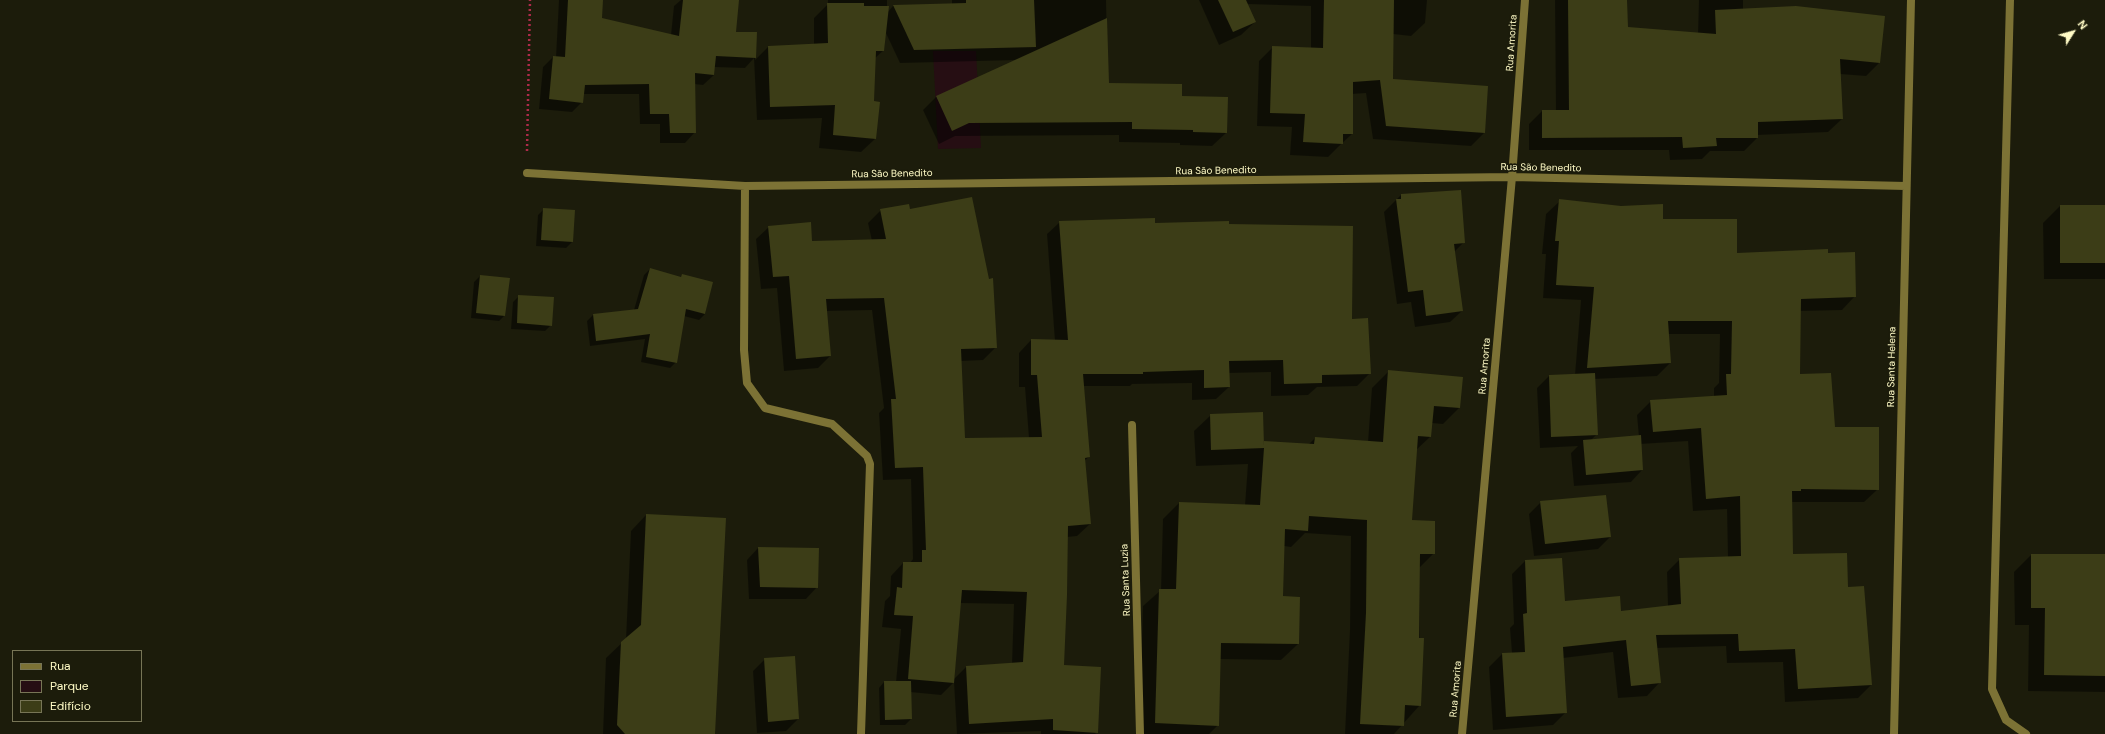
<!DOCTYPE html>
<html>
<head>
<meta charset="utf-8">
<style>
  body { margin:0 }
  #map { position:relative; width:2105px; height:734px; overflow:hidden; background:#1c1c0b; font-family:"DM Sans",sans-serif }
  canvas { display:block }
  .legend { position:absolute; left:12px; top:650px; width:130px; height:72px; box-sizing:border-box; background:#1c1c0b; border:1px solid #777556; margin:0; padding:5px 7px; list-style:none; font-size:12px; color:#fffbc6 }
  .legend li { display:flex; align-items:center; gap:8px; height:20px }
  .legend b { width:20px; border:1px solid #777556 }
  .north { position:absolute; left:2053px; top:12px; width:40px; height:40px; -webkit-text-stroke:3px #1c1c0b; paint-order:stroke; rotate:53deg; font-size:11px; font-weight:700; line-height:16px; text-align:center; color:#fffbc6 }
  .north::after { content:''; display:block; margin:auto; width:14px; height:18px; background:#fffbc6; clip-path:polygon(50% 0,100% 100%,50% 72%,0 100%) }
</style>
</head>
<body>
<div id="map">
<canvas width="2105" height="734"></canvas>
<ul class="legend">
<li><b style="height:5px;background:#7c7235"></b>Rua</li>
<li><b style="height:11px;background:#260e13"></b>Parque</li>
<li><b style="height:11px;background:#3c3d17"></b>Edifício</li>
</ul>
<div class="north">N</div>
</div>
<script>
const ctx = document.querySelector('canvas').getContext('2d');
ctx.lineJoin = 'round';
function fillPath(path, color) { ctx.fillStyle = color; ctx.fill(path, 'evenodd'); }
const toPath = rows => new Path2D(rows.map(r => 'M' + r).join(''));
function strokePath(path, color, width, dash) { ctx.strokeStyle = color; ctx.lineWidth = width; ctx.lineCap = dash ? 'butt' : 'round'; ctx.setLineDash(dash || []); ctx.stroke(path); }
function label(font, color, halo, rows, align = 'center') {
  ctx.font = font + ' "DM Sans",sans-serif'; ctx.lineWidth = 3.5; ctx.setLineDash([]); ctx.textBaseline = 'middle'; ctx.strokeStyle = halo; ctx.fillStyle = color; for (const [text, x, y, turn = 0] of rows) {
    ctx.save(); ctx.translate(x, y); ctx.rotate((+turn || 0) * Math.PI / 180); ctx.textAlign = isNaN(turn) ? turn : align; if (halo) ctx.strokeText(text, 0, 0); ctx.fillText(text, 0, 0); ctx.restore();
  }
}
const green = toPath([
  [933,51,976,51,981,148,938,149]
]);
const shadow = toPath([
  [559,0,602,0,601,19,671,35,674,6,681,0,719,0,735,33,756,33,755,60,768,47,814,45,814,18,828,4,828,0,887,0,887,13,893,6,952,5,952,0,1106,0,1108,84,1181,97,1226,133,1212,146,1180,145,1180,143,1119,142,1119,135,955,136,939,144,923,110,936,97,1017,60,900,63,885,31,884,50,874,59,873,102,875,139,861,152,819,148,822,118,757,120,754,58,745,68,714,67,714,75,703,85,694,84,695,132,685,143,660,143,660,124,640,124,639,94,583,94,582,102,572,112,539,109,543,67,553,57,556,57],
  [1199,0,1427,0,1425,23,1411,36,1393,34,1392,80,1484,133,1471,146,1373,139,1366,93,1352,94,1352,134,1338,147,1328,157,1290,155,1292,127,1257,126,1259,61,1273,47,1311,49,1311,6,1247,4,1255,22,1241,35,1219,45],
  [1555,0,1626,0,1627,28,1698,34,1699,0,1743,0,1743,10,1884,16,1879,63,1866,76,1840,74,1842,119,1828,132,1757,135,1757,138,1744,151,1710,151,1702,159,1670,160,1669,150,1529,150,1529,124,1542,111,1556,111],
  [1401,195,1464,242,1454,252,1462,311,1450,322,1415,327,1411,302,1397,304,1384,212],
  [1560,201,1662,220,1736,254,1827,254,1855,296,1842,310,1800,311,1799,375,1878,489,1864,502,1791,502,1792,555,1847,588,1871,685,1858,698,1785,702,1783,662,1727,663,1726,646,1656,648,1660,682,1647,696,1618,698,1613,652,1563,658,1566,712,1553,725,1493,730,1489,667,1502,654,1512,653,1510,628,1514,624,1512,574,1525,561,1561,559,1564,602,1621,612,1668,606,1667,572,1680,559,1728,557,1727,509,1693,511,1688,441,1640,444,1642,470,1631,482,1574,486,1571,453,1578,446,1540,448,1537,388,1549,376,1575,375,1581,300,1543,298,1546,254,1542,254,1546,214],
  [1668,334,1720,334,1719,383,1714,388,1714,397,1651,401,1637,415,1639,437,1591,440,1597,434,1594,379,1657,376,1670,363],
  [2060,206,2105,206,2105,279,2044,279,2043,223],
  [544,209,572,242,566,248,536,246,538,215],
  [881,210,909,210,996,347,983,360,961,361,964,439,1029,438,1025,387,1019,387,1019,353,1031,340,1055,341,1047,234,1060,222,1228,225,1351,320,1370,373,1357,386,1317,387,1308,395,1271,396,1271,372,1228,373,1229,387,1216,399,1192,400,1192,383,1132,384,1130,386,1083,386,1089,457,1084,461,1090,524,1077,536,1067,537,1063,666,1097,732,1095,734,1041,734,1041,731,957,734,954,682,941,695,910,692,911,719,905,725,880,725,879,688,884,682,896,682,901,629,882,627,885,601,890,596,891,576,903,563,910,563,913,559,911,479,883,480,879,413,884,408,872,310,826,311,830,356,818,368,784,371,777,288,761,289,756,239,769,227,811,242,872,241,868,223],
  [960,603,1014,604,1012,664,966,667,954,679],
  [650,269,680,278,682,275,712,283,705,314,699,320,684,316,676,362,670,368,641,362,645,339,590,346,587,321,593,315,634,310,644,275],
  [480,276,504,316,499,321,471,318,474,282],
  [519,296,551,325,545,331,511,329,513,302],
  [1388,372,1459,408,1443,424,1431,423,1430,437,1415,451,1411,521,1434,553,1419,568,1420,705,1394,734,1345,734,1350,630,1351,536,1305,533,1291,547,1284,546,1282,597,1298,644,1281,660,1219,659,1218,725,1209,734,1139,734,1143,606,1161,590,1163,519,1179,503,1245,505,1248,464,1196,466,1194,431,1211,415,1263,444,1265,442,1308,445,1315,438,1368,442,1372,388],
  [1541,502,1610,537,1598,549,1534,556,1529,514],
  [646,515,714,734,603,734,606,658,626,639,631,531],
  [758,548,817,587,806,599,749,599,747,560],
  [2031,555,2105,555,2105,692,2028,691,2029,625,2015,625,2014,572],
  [765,659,798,719,786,731,757,733,753,671]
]);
const building = toPath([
  [568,0,603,0,602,18,679,36,683,0,739,0,736,32,757,32,756,58,716,56,714,75,695,73,696,133,670,133,669,114,650,114,649,84,585,85,583,103,549,99,553,56,565,57],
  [966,0,1034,0,1036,47,914,50,893,5,966,3],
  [1218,0,1246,0,1256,22,1233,32],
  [1324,0,1394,0,1393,79,1488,86,1485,133,1386,126,1380,80,1353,82,1353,134,1343,134,1343,144,1303,142,1305,114,1270,113,1272,46,1323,48],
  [1568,0,1627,0,1628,27,1716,34,1715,10,1796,6,1885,16,1880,63,1840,59,1843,119,1758,122,1758,138,1716,138,1717,146,1683,148,1682,137,1542,138,1542,110,1569,110],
  [827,3,864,3,864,6,889,6,884,51,876,51,874,101,880,102,876,139,833,135,835,105,770,107,768,46,828,43],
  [1107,18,1109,83,1182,84,1182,96,1228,97,1227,133,1193,132,1193,130,1132,129,1132,122,969,123,952,131,936,96],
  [1461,190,1465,243,1454,244,1463,311,1426,316,1423,290,1408,292,1396,199,1401,199,1401,194],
  [972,197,989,279,993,278,997,348,961,349,965,438,1042,437,1037,375,1031,375,1031,339,1068,340,1059,221,1155,218,1155,223,1229,221,1229,224,1353,226,1352,319,1368,318,1371,374,1322,375,1322,383,1284,384,1283,360,1229,361,1230,387,1204,388,1204,370,1143,372,1143,374,1083,374,1090,457,1085,458,1091,524,1068,526,1067,595,1064,665,1101,667,1098,733,1053,730,1053,719,969,724,966,666,1023,662,1027,592,962,590,954,683,908,679,913,616,894,615,897,587,902,588,903,562,922,562,922,550,926,550,923,467,895,468,891,399,896,399,884,298,826,299,831,356,796,359,789,276,773,277,768,226,811,222,812,241,886,239,880,209,909,204,910,209],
  [1559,199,1621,206,1663,204,1663,219,1737,219,1737,253,1828,249,1828,253,1855,252,1856,297,1801,299,1800,374,1831,373,1835,427,1879,427,1879,490,1801,489,1801,491,1792,491,1793,554,1847,553,1848,587,1864,586,1872,685,1798,689,1795,649,1739,651,1738,634,1656,635,1661,683,1631,686,1626,640,1563,647,1567,713,1506,717,1502,653,1525,652,1523,614,1527,613,1525,560,1562,558,1565,601,1620,596,1621,611,1681,604,1679,558,1741,556,1740,496,1706,499,1701,428,1653,432,1650,400,1727,395,1726,374,1731,374,1732,321,1668,321,1671,363,1587,368,1594,287,1556,285,1559,241,1555,241],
  [2060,205,2105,205,2105,263,2060,263],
  [543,208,575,210,573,242,541,240],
  [650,268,681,277,682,274,713,282,705,314,686,309,677,363,646,357,650,334,596,341,593,314,638,309],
  [480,275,510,278,505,316,476,313],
  [518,295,554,297,552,326,517,323],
  [1388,370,1463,377,1460,408,1434,406,1431,437,1418,436,1412,520,1435,521,1435,554,1420,554,1419,638,1424,638,1421,706,1405,705,1404,726,1360,724,1366,613,1367,520,1309,516,1308,531,1285,529,1283,596,1300,597,1299,644,1221,643,1219,726,1155,723,1159,589,1176,589,1179,502,1260,505,1264,448,1211,450,1210,414,1263,412,1264,446,1264,441,1314,444,1315,437,1383,442],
  [1595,373,1598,435,1551,437,1549,375],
  [1641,435,1643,470,1586,475,1583,440],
  [1606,495,1611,537,1545,544,1540,501],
  [646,514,726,518,715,734,625,734,617,725,621,642,641,625],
  [758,547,819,548,818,588,760,587],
  [2031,554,2105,554,2105,676,2044,675,2045,608,2031,608],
  [795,656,799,719,768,722,764,658],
  [884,681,911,681,912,719,885,720]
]);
const path = toPath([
  [527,151,530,0]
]);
const minor = toPath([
  [2010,0,1992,689,2006,720,2026,734],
  [527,173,745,186,1512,177,1906,186],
  [745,186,744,350,747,383,765,408,832,424,867,456,870,464,861,734],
  [1132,425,1140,734],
  [1462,734,1512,177,1525,0],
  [1894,734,1911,0]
]);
const streetNames = [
  ["Rua Amorita",1512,43,-86],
  ["Rua São Benedito",1541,168,1],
  ["Rua São Benedito",1216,171,-1],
  ["Rua São Benedito",892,174,-1],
  ["Rua Amorita",1485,366,-85],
  ["Rua Santa Helena",1892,367,-89],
  ["Rua Santa Luzia",1126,580,-92],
  ["Rua Amorita",1456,689,-85]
];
fillPath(green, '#260e13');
fillPath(shadow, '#0007');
fillPath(building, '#3c3d17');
strokePath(path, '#ae2b4a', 2.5, [2, 3]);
strokePath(minor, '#7c7235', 8);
label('10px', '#fffbc6', '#1c1c0b', streetNames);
</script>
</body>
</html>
